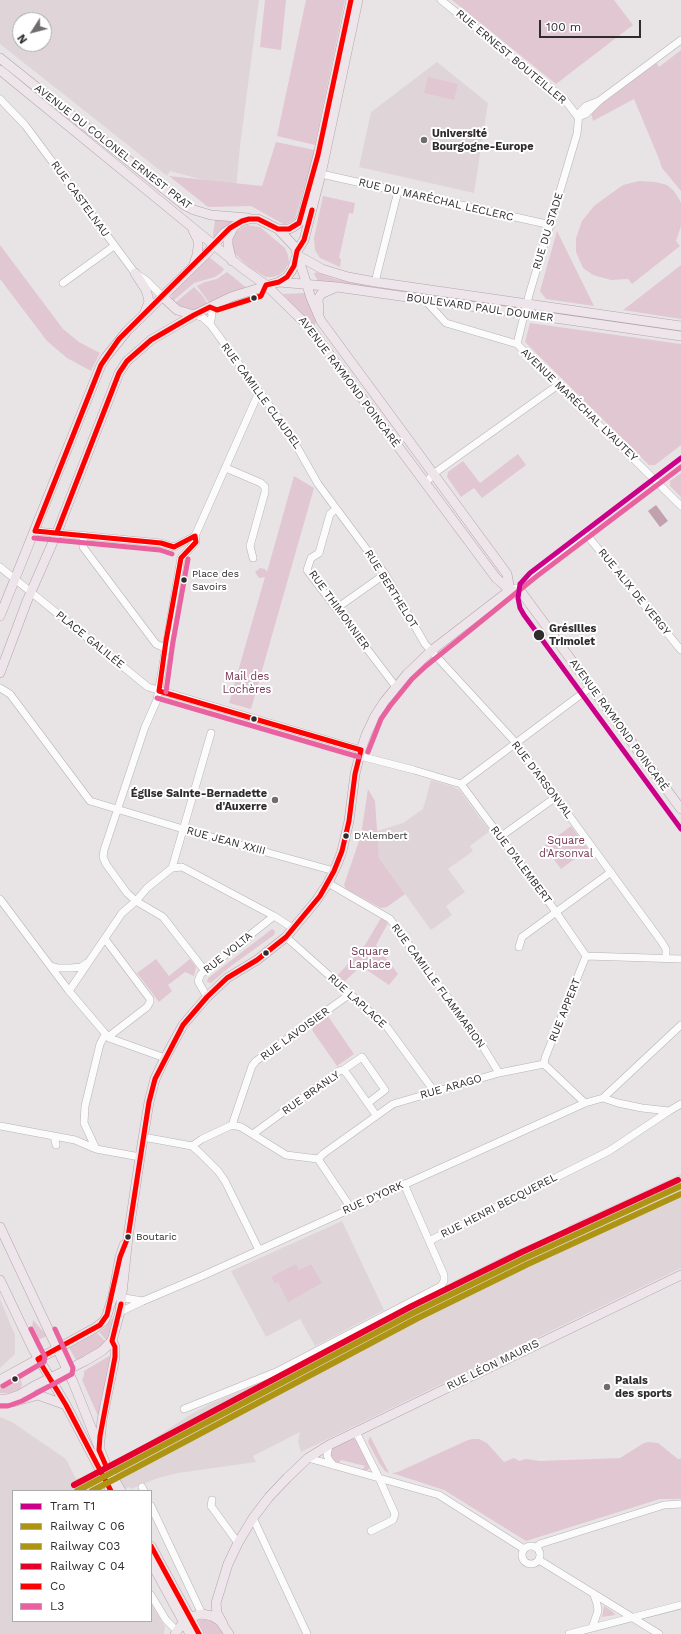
<!DOCTYPE html>
<html>
<head>
<meta charset="utf-8">
<style>
  body { margin:0 }
  #map { position:relative; width:681px; height:1634px; overflow:hidden; background:#e8e4e6; font-family:"Work Sans",sans-serif }
  canvas { display:block }
  .legend { position:absolute; left:12px; top:1490px; width:140px; height:132px; box-sizing:border-box; background:#fff; border:1px solid #acabab; margin:0; padding:5px 7px; list-style:none; font-size:12px; color:#2f2c2d }
  .legend li { display:flex; align-items:center; gap:8px; height:20px }
  .legend b { width:20px; border:1px solid #acabab }
  .north { position:absolute; left:12px; top:12px; width:40px; height:40px; box-sizing:border-box; background:#fff; border:1px solid #acabab; border-radius:50%; rotate:234deg; font-size:11px; font-weight:700; line-height:16px; text-align:center; color:#2f2c2d }
  .north::after { content:''; display:block; margin:auto; width:14px; height:18px; background:#706c6e; clip-path:polygon(50% 0,100% 100%,50% 72%,0 100%) }
  .scale { position:absolute; left:539px; top:20px; width:102px; height:18px; box-sizing:border-box; border:2px solid #2f2c2d; border-top:0; padding-left:5px; font-size:12px; line-height:14px; white-space:nowrap; color:#2f2c2d; -webkit-text-stroke:3px #fff; paint-order:stroke }
</style>
</head>
<body>
<div id="map">
<canvas width="681" height="1634"></canvas>
<ul class="legend">
<li><b style="height:5px;background:#c08"></b>Tram T1</li>
<li><b style="height:5px;background:#ae9413"></b>Railway C 06</li>
<li><b style="height:5px;background:#ae9413"></b>Railway C03</li>
<li><b style="height:5px;background:#e4002b"></b>Railway C 04</li>
<li><b style="height:5px;background:#f00"></b>Co</li>
<li><b style="height:5px;background:#ea619f"></b>L3</li>
</ul>
<div class="north">N</div>
<div class="scale">100 m</div>
</div>
<script>
const ctx = document.querySelector('canvas').getContext('2d');
ctx.lineJoin = 'round';
function fillPath(path, color) { ctx.fillStyle = color; ctx.fill(path, 'evenodd'); }
const toPath = rows => new Path2D(rows.map(r => 'M' + r).join(''));
function strokePath(path, color, width, dash) { ctx.strokeStyle = color; ctx.lineWidth = width; ctx.lineCap = dash ? 'butt' : 'round'; ctx.setLineDash(dash || []); ctx.stroke(path); }
function label(font, color, halo, rows, align = 'center') {
  ctx.font = font + ' "Work Sans",sans-serif'; ctx.lineWidth = 4; ctx.setLineDash([]); ctx.textBaseline = 'middle'; ctx.strokeStyle = halo; ctx.fillStyle = color; for (const [text, x, y, turn = 0] of rows) {
    ctx.save(); ctx.translate(x, y); ctx.rotate((+turn || 0) * Math.PI / 180); ctx.textAlign = isNaN(turn) ? turn : align; if (halo) ctx.strokeText(text, 0, 0); ctx.fillText(text, 0, 0); ctx.restore();
  }
}
const built = toPath([
  [0,0,259,0,240,146,236,189,170,171,167,176,0,44],
  [20,20,44,20,44,44,20,44],
  [437,62,488,103,474,193,359,167,371,112],
  [431,780,452,786,459,790,490,831,470,846,473,851,448,869,465,892,446,906,452,915,431,930,379,858,377,831,403,823,423,809],
  [681,1174,681,1268,301,1452,298,1442,300,1432,253,1456,256,1462,178,1473,158,1478,131,1489,129,1487,120,1491,13,1491,13,1621,151,1621,151,1603,165,1627,164,1634,0,1634,0,1417,12,1422,66,1459,76,1479,78,1478,81,1482,91,1476,92,1478,98,1476,188,1416,210,1404,279,1375,453,1284,452,1282,506,1255,568,1228,568,1226],
  [342,1221,384,1310,315,1346,300,1319,266,1337,231,1271],
  [0,1299,15,1335,15,1354,0,1368]
]);
const green = toPath([
  [265,0,286,0,281,50,260,47],
  [306,0,345,0,315,145,277,136],
  [452,0,614,0,633,25,556,84],
  [681,50,681,191,662,168,659,159,634,99,593,121,591,112,643,72,657,63,659,67],
  [428,77,458,84,454,100,424,93],
  [276,142,315,150,295,219,285,225,251,206,208,207,169,176,262,186],
  [639,181,656,182,667,185,674,191,679,199,681,203,681,226,676,241,680,246,632,284,628,279,611,280,593,275,583,268,576,252,576,238,582,221,594,206,609,195,623,185],
  [323,196,355,203,353,214,349,213,339,258,341,259,340,267,320,258,315,250,314,238],
  [215,220,230,220,231,223,214,239,213,235],
  [247,225,260,227,285,248,288,255,289,263,284,271,279,275,273,277,266,277,259,273,249,267,232,251,231,245,234,233],
  [557,231,594,306,546,299,540,291],
  [0,245,63,329,79,342,100,353,91,371,67,358,47,341,0,279],
  [209,257,224,269,221,273,215,277,194,283,173,301,171,300,172,293],
  [681,265,681,319,623,310,631,304],
  [227,272,248,289,210,304,197,286,205,282,217,279],
  [316,272,335,279,370,286,369,289,318,281,314,274],
  [194,287,202,295,208,304,200,309,194,310,183,307,175,303],
  [305,293,311,309,317,321,313,327,283,294],
  [530,323,681,344,681,445,655,465,649,465,525,342],
  [518,454,526,465,482,498,474,488,461,497,447,477,448,472,463,461,480,483],
  [681,473,681,497,670,486,670,481],
  [294,476,314,488,251,709,229,703,265,577,259,578,255,572,260,568,265,569,267,572],
  [368,789,375,801,379,858,405,894,387,907,381,908,346,889,344,885,361,835],
  [571,826,588,849,561,869,544,846],
  [381,918,388,923,376,945,398,974,389,985,361,966,343,983,337,976,365,945],
  [272,929,275,931,274,935,231,966,211,983,207,982,208,978],
  [156,959,169,976,190,959,196,967,194,976,185,972,168,985,172,991,159,1002,137,973],
  [328,1016,354,1054,337,1066,312,1030,315,1025],
  [296,1264,299,1270,311,1264,322,1283,288,1302,278,1282,275,1284,271,1277],
  [113,1317,111,1333,107,1341,99,1332,105,1328],
  [33,1320,47,1336,38,1340,32,1329],
  [97,1333,106,1342,100,1348,76,1360,69,1348],
  [111,1355,111,1356,99,1418,82,1380,84,1376,84,1371],
  [16,1377,21,1380,22,1385,20,1389,8,1393,0,1393,0,1385],
  [370,1436,387,1469,389,1473,385,1471,379,1463,368,1442],
  [350,1439,354,1439,359,1442,370,1468,368,1470,362,1470,365,1466,341,1460,338,1464,334,1463,330,1455,331,1450,334,1447],
  [473,1439,479,1439,487,1443,504,1462,514,1458,519,1461,526,1459,540,1461,620,1458,644,1443,648,1442,658,1443,678,1459,681,1459,681,1499,660,1499,526,1541,444,1490,392,1473,398,1472,468,1440],
  [604,1606,613,1612,615,1615,602,1617],
  [198,1620,206,1620,214,1622,225,1634,205,1634]
]);
const water = toPath([
  [656,505,668,521,660,527,648,511]
]);
const minor = toPath([
  [441,0,564,99,578,117],
  [0,99,25,125,135,273,147,281,163,297],
  [578,117,586,114,599,101,681,40],
  [321,174,551,225],
  [375,282,398,191],
  [63,283,114,246],
  [425,300,446,323,517,344,681,506],
  [210,307,212,315,210,324],
  [194,315,202,317,210,324,288,431,318,484,385,574,425,644,516,743,661,941,666,949,666,958],
  [517,344,529,295,577,134,579,113,586,106,599,101],
  [226,468,261,483,265,487,265,492,250,546,253,558],
  [426,483,429,479,436,472,558,385],
  [336,509,330,514,319,553,311,558,307,570,396,687],
  [35,531,161,543,174,547],
  [84,535,83,547,156,644,165,648],
  [195,536,259,392],
  [174,547,195,536,196,542,181,558],
  [181,558,157,700,145,727,104,850,103,857,106,864,127,893,136,901,147,888,172,868,182,867,274,916,294,929],
  [0,567,148,687,361,750],
  [510,590,521,587,538,570,586,534,681,650],
  [337,608,385,574],
  [0,688,10,694,90,801,183,829,334,871],
  [360,756,414,770,461,784,551,905,586,956,681,959],
  [461,784,591,687],
  [500,837,556,797],
  [172,868,211,733],
  [328,883,390,919,477,1037,499,1073],
  [0,899,69,991,109,1038,165,1058],
  [286,937,387,1027,434,1091],
  [105,939,150,999,150,1002,147,1007,112,1034,109,1038],
  [519,947,522,937,611,872],
  [51,966,58,968,71,968,81,967,87,963],
  [69,991,122,913,136,901,163,917,205,971],
  [207,997,198,981,201,974,274,916],
  [105,1035,100,1044,85,1106,84,1123,96,1149,140,1157],
  [544,1064,545,1058,586,956],
  [343,1070,362,1057,385,1090,368,1103],
  [603,1098,618,1103,642,1108,669,1111,681,1104],
  [232,1125,252,1066,256,1061,350,994],
  [0,1126,75,1140,96,1149],
  [253,1134,339,1071,343,1070,347,1074,376,1115],
  [54,1136,56,1145],
  [143,1137,192,1146,200,1153,218,1171,225,1181,259,1250],
  [192,1146,202,1139,232,1125,241,1127,286,1155,318,1159,351,1208],
  [318,1159,323,1154,393,1104,499,1073,544,1064,585,1103],
  [429,1241,609,1151,669,1111],
  [118,1297,143,1301],
  [120,1312,143,1301,202,1276,585,1103,603,1098,681,1025],
  [184,1409,276,1372,441,1286,444,1281,444,1275,404,1184],
  [356,1432,379,1478,395,1514,393,1520,371,1531],
  [329,1445,327,1455,329,1460,333,1465],
  [308,1458,439,1495,524,1549],
  [142,1487,144,1491],
  [212,1500,211,1506,238,1543],
  [151,1506,202,1614],
  [253,1518,307,1634],
  '522 1555a9 9 0 1 1 18 0a9 9 0 1 1-18 0Z',
  [536,1548,540,1544,664,1505,681,1504],
  [539,1560,659,1634],
  [151,1595,166,1620,176,1630],
  [592,1628,598,1611,597,1604,594,1595],
  [569,1634,681,1605]
]);
const major = toPath([
  [0,58,184,205,194,210,211,215,248,218],
  [0,70,242,268,266,285,310,328,496,578,510,590,522,593,533,608,681,809],
  [278,229,289,229,293,227,299,223,302,217,318,155,351,0],
  [193,230,198,240,198,247,197,255,194,264],
  [297,251,304,240,321,174,358,0],
  [297,255,322,269,348,277,375,282,681,326],
  [232,261,228,245,228,238,233,228],
  [135,273,146,290,148,297,149,302,145,312],
  [279,282,337,287,681,336],
  [163,297,177,310,194,315],
  [319,311,318,299,321,294,337,287],
  [0,616,101,365,106,357,127,331,208,252,224,233,242,221,249,219,258,219,278,229,295,247,311,298,321,321,507,574,510,590],
  [0,673,27,601,56,535,119,373,127,361,151,340,194,315,231,297,279,282,287,277,292,270,297,255],
  [0,1227,73,1382,106,1465,121,1491],
  [0,1280,33,1349,66,1405,111,1491],
  [0,1380,95,1328,104,1321,107,1315,113,1296,120,1257,124,1245],
  [0,1399,7,1399,19,1395,34,1386,85,1361,102,1351,112,1341],
  [13,1402,38,1395,66,1405],
  [99,1450,102,1420,115,1357,115,1347,112,1341,120,1312,128,1237,140,1157,149,1102,155,1079,165,1058,183,1025,207,997,227,978,257,960,286,937,316,901,328,883,338,862,342,851,349,821,355,774,361,750,366,735,375,716,384,702,407,674,431,651,510,590],
  [151,1546,199,1634],
  [151,1562,190,1634],
  [223,1624,217,1613,216,1603,228,1564,238,1543,253,1518,269,1497,287,1478,308,1458,329,1445,681,1275],
  [175,1634,184,1621,190,1617,202,1614,212,1616,220,1621,229,1634]
]);
const bus1 = toPath([
  [57,532,119,373,127,361,151,340,194,315,210,307,217,310,261,296,266,285,279,282,287,277,294,266,297,251,304,240,312,210],
  [174,547,161,543,35,531,101,365,119,339,230,228,242,221,249,219,258,219,278,229,289,229,299,223,318,155,351,0],
  [174,547,195,536,196,542,181,558],
  [159,691,361,750],
  [159,691,166,641,181,558],
  [106,1466,99,1450,100,1436,115,1357,115,1347,112,1341,121,1304],
  [111,1491,66,1405,38,1359,100,1325,107,1315,120,1257,128,1237,149,1102,155,1079,183,1025,207,997,227,978,257,960,286,937,320,896,334,871,342,851,349,821,355,774,361,750],
  [151,1546,199,1634]
]);
const bus2 = toPath([
  [34,538,160,550,172,554],
  [166,692,173,642,188,559],
  [157,698,359,757],
  [368,752,381,719,390,706,412,679,426,666,537,576,681,467],
  [3,1386,44,1362,45,1357,31,1329],
  [0,1406,8,1406,22,1401,72,1374,73,1368,55,1329]
]);
const rail1 = toPath([
  [77,1491,415,1312,525,1258,681,1186]
]);
const rail2 = toPath([
  [92,1491,418,1318,528,1264,681,1194]
]);
const rail3 = toPath([
  [74,1485,412,1306,522,1252,678,1180]
]);
const tram1 = toPath([
  [681,458,530,573,520,584,518,598,520,608,524,615,681,829]
]);
const markers = [
  [424,140,4,"#706c6e"],
  [254,298,3.5,"#2f2c2d"],
  [184,580,3.5,"#2f2c2d"],
  [539,635,6,"#2f2c2d"],
  [254,719,3.5,"#2f2c2d"],
  [275,800,4,"#706c6e"],
  [346,836,3.5,"#2f2c2d"],
  [266,953,3.5,"#2f2c2d"],
  [128,1237,3.5,"#2f2c2d"],
  [15,1379,3.5,"#2f2c2d"],
  [607,1387,4,"#706c6e"]
];
const busNames = [
  ["Place des",192,574],
  ["Savoirs",192,587],
  ["D'Alembert",354,836],
  ["Boutaric",136,1237]
];
const streetNames = [
  ["RUE ERNEST BOUTEILLER",511,57,40],
  ["AVENUE DU COLONEL ERNEST PRAT",113,147,38],
  ["RUE CASTELNAU",80,199,54],
  ["RUE DU MARÉCHAL LECLERC",436,200,13],
  ["RUE DU STADE",548,231,-73],
  ["BOULEVARD PAUL DOUMER",480,308,8],
  ["AVENUE RAYMOND POINCARÉ",349,382,53],
  ["RUE CAMILLE CLAUDEL",261,396,54],
  ["AVENUE MARÉCHAL LYAUTEY",579,405,44],
  ["RUE BERTHELOT",391,589,58],
  ["RUE ALIX DE VERGY",634,592,51],
  ["RUE THIMONNIER",339,610,54],
  ["PLACE GALILÉE",90,640,39],
  ["AVENUE RAYMOND POINCARÉ",619,725,54],
  ["RUE D'ARSONVAL",542,780,53],
  ["RUE JEAN XXIII",226,841,15],
  ["RUE D'ALEMBERT",521,865,53],
  ["RUE VOLTA",228,953,-39],
  ["RUE CAMILLE FLAMMARION",438,986,54],
  ["RUE LAPLACE",357,1001,42],
  ["RUE APPERT",565,1010,-68],
  ["RUE LAVOISIER",295,1034,-36],
  ["RUE ARAGO",451,1087,-16],
  ["RUE BRANLY",311,1093,-35],
  ["RUE D'YORK",373,1198,-24],
  ["RUE HENRI BECQUEREL",499,1206,-27],
  ["RUE LÉON MAURIS",493,1365,-26]
];
const poiNames = [
  ["Université",432,134],
  ["Bourgogne-Europe",432,147],
  ["Église Sainte-Bernadette",267,794,"right"],
  ["d'Auxerre",267,807,"right"],
  ["Palais",615,1381],
  ["des sports",615,1394]
];
const stopNames = [
  ["Grésilles",549,629],
  ["Trimolet",549,642]
];
const parkNames = [
  ["Mail des",247,677],
  ["Lochères",247,690],
  ["Square",566,841],
  ["d'Arsonval",566,854],
  ["Square",370,952],
  ["Laplace",370,965]
];
fillPath(built, '#dfd5d8');
fillPath(green, '#e1c7d1');
fillPath(water, '#c2a1ae');
strokePath(minor, '#b6b3b4', 8);
strokePath(major, '#b3a4ab', 10);
strokePath(minor, '#fcfbfb', 7);
strokePath(major, '#ede5e9', 9);
strokePath(bus1, '#f00', 5);
strokePath(bus2, '#ea619f', 5);
strokePath(rail1, '#ae9413', 6);
strokePath(rail2, '#ae9413', 6);
strokePath(rail3, '#e4002b', 6);
strokePath(tram1, '#c08', 5);
for (const [x, y, r, color] of markers) { const dot = new Path2D(); dot.arc(x, y, r, 0, 2 * Math.PI); ctx.fillStyle = color; ctx.fill(dot); strokePath(dot, '#fff', 1.5); }
label('10px', '#2f2c2d', '#fff', busNames, 'left');
label('11px', '#2f2c2d', '#fff', streetNames);
label('bold 11px', '#2f2c2d', '#fff', poiNames, 'left');
label('bold 11px', '#2f2c2d', '#fff', stopNames, 'left');
label('11px', '#753853', '#fff', parkNames);
</script>
</body>
</html>
